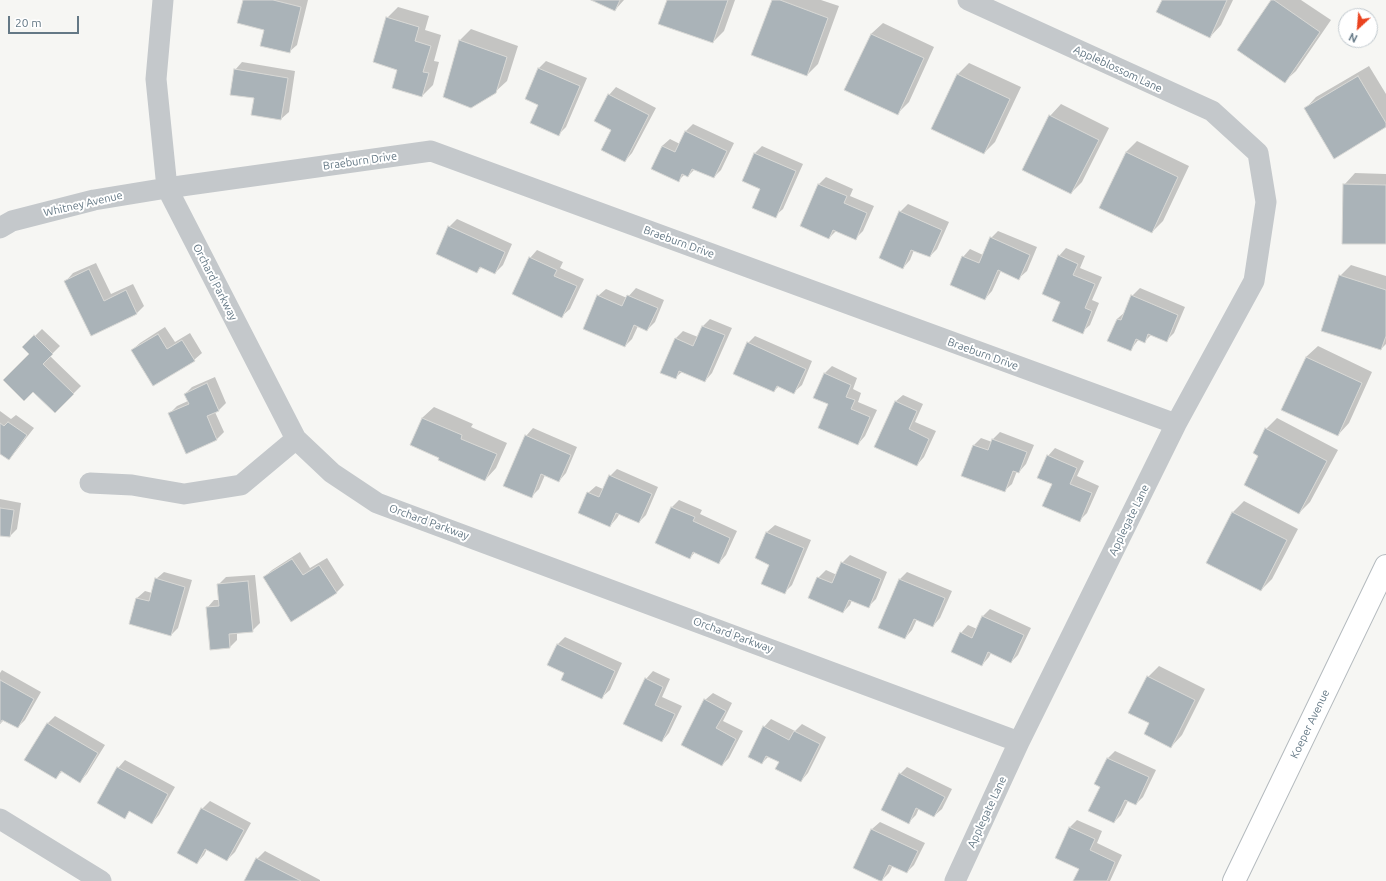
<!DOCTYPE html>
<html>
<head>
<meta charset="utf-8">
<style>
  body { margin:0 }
  #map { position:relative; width:1386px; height:881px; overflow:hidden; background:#f6f6f3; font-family:Ubuntu,sans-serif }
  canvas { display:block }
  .north { position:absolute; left:1338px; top:8px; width:40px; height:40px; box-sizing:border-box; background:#fff; border:1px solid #c1c9ce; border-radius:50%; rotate:206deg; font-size:11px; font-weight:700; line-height:16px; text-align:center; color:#647885 }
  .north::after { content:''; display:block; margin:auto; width:14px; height:18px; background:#ea431f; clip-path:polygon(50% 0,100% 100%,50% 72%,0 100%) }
  .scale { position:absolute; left:8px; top:16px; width:71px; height:18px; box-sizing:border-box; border:2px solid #647885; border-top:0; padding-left:5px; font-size:12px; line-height:14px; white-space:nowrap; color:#647885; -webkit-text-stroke:3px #fff; paint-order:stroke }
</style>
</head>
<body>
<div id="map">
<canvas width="1386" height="881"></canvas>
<div class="north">N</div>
<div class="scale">20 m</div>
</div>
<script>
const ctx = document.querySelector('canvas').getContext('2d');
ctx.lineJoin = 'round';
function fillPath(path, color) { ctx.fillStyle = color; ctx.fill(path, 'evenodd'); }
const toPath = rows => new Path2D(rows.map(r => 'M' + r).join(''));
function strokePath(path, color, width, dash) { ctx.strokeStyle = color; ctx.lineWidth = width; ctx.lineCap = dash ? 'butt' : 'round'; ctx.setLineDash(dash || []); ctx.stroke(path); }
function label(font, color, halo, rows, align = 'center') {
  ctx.font = font + ' Ubuntu,sans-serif'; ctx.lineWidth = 4; ctx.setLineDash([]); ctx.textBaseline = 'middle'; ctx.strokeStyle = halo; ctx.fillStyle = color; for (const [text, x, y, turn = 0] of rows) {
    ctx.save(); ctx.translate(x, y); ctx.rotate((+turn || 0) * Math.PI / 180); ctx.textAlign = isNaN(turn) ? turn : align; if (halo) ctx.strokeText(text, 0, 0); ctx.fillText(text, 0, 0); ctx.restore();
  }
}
const shadow = toPath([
  [244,0,308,0,297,45,289,52,265,29],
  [593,0,624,0,615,10],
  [668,0,735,0,724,31,713,42],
  [773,0,821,0,839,6,818,64,807,75],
  [1163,0,1233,0,1221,25,1210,37],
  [1272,0,1301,0,1331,20,1296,71,1284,82],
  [398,7,429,16,425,30,441,35,434,61,439,62,433,85,422,96,398,69,387,18],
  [883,23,934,47,909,102,898,113,846,89,871,34],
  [471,29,518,46,507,81,495,92,444,97,460,40],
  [546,61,587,78,566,127,559,134,539,104,526,99,539,68],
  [242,62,295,71,289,112,281,119,252,115,255,98,235,70],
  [969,63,1021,87,995,142,984,153,932,129,958,74],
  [1369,66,1386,94,1386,126,1305,109,1316,97],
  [616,87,656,108,632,153,625,161,612,129,609,95],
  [1061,104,1109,128,1082,182,1071,193,1050,116],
  [693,124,734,143,721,170,714,177,695,169,688,176,685,174,678,181,662,146,670,139,680,144,685,132],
  [1137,141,1189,166,1163,221,1152,232,1126,152],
  [762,146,803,164,783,209,775,216,762,189,755,153],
  [1355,173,1386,174,1386,243,1344,185],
  [826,177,853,189,850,196,874,206,863,231,855,239,836,231,829,238,801,226,819,184],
  [908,204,949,222,937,249,930,256,914,250,910,260,903,268,900,212],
  [457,219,512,244,503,265,495,273,482,267,477,271,449,227],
  [998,231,1037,247,1027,271,1019,278,1001,271,992,291,985,299,963,257,970,249,983,255,991,238],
  [1066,248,1085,256,1080,268,1102,277,1092,300,1099,303,1090,325,1082,332,1061,301,1059,256],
  [537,250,563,262,560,268,584,279,570,309,562,316,530,258],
  [96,263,111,294,133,284,144,306,137,313,92,335,66,281,73,273],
  [1351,265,1386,276,1386,344,1381,349,1340,276],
  [636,288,664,300,655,322,647,330,638,326,632,339,625,346,598,296,606,289,627,298],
  [1140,288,1185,307,1174,333,1166,341,1152,334,1145,341,1139,339,1131,349,1117,319,1125,312,1132,296],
  [710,319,732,328,712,373,705,381,683,371,675,378,661,372,676,338,683,331,698,337,703,326],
  [165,327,175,342,190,333,202,353,194,360,132,350,140,343],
  [42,329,60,346,50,356,81,386,55,412,33,391,30,354,24,347],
  [755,336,812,361,802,385,794,392,779,386,774,391,748,343],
  [1318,346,1372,372,1349,423,1338,435,1306,357],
  [832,366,857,378,853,389,861,393,858,402,877,410,865,436,858,444,829,404,824,374],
  [215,377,226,403,219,410,215,412,224,432,217,439,187,452,169,414,177,406,188,401,185,394,192,387],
  [903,395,923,404,915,422,936,431,924,457,917,465,895,402],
  [434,407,473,424,471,427,507,443,496,468,485,480,440,457,422,418],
  [0,411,11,419,16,415,34,428,16,451,9,459,0,452],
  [1277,418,1338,450,1310,502,1299,513,1266,429],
  [533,428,577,447,566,473,559,481,545,475,539,489,531,497,526,436],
  [1000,432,1034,445,1026,464,1019,472,1017,471,1012,484,1004,491,974,445,981,438,992,442,993,439],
  [1055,448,1084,461,1077,476,1099,486,1087,513,1079,521,1053,484,1048,456],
  [617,469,658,487,646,515,639,522,620,513,617,518,610,526,588,493,596,486,603,489,610,476],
  [0,499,21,503,17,529,10,536,0,535],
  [679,500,702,510,700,514,737,531,726,555,719,563,695,552,690,558,656,543,672,507],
  [1244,501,1298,529,1272,579,1261,590,1233,512],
  [775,525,811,540,792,585,784,593,771,564,756,558,767,532],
  [300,552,310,568,327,558,344,585,336,593,264,577,272,570],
  [850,555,887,572,876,599,868,607,852,600,850,605,843,612,818,578,826,570,837,575,842,563],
  [164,572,192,580,178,628,171,635,130,624,137,598,145,591,152,593,156,579],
  [907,572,952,591,940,618,933,626,917,619,912,630,905,638,900,579],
  [255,575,260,623,252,631,237,632,237,640,230,647,207,608,214,600,220,600,218,585,226,577],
  [990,609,1031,628,1018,655,1011,662,991,653,989,657,982,665,961,633,968,625,977,629,982,617],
  [565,637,622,663,610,690,602,697,566,672,557,645],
  [1159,666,1205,689,1182,735,1171,747,1151,723,1148,677],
  [2,670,41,692,25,720,18,727,4,720,0,724,0,673],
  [653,671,670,679,662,697,682,706,669,733,662,741,646,679],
  [713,693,732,703,723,721,743,731,729,758,722,765,705,700],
  [55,716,105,745,87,774,80,781,63,771,56,777,26,760,48,723],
  [771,719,795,731,802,724,826,737,808,773,801,781,780,762,769,756,762,763,764,727],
  [1115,751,1156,770,1143,797,1136,804,1128,801,1121,815,1114,822,1101,786,1096,784,1108,758],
  [125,760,175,787,159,815,152,823,130,811,124,817,118,768],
  [907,767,952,789,942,809,934,816,919,808,916,815,909,822,900,774],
  [210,801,251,823,235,852,227,860,207,849,204,855,197,863,202,809],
  [1077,820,1102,831,1097,843,1122,855,1110,881,1075,881,1080,869,1070,827],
  [880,822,925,843,914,865,907,872,893,865,889,873,881,881,854,868,872,829],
  [265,851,320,880,320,881,246,881,257,859]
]);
const building = toPath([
  [243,0,273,0,301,7,290,53,260,46,264,30,237,23,243,0],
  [591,0,620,0,615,11,591,0],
  [667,0,728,0,713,43,658,24,667,0],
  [772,0,780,0,828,18,807,76,751,55,772,0],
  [1162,0,1227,0,1210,38,1156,12,1162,0],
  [1271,0,1274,0,1320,32,1285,83,1237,50,1271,0],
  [386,17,419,27,415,41,431,46,423,72,429,73,422,97,392,88,397,70,373,62,386,17],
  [871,34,924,58,898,115,844,90,871,34],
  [459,40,507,57,496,93,471,108,443,97,459,40],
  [538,68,580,86,559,136,530,123,538,105,525,99,538,68],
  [234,69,288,78,281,120,251,115,254,98,230,95,234,69],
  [957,74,1010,99,984,154,931,129,957,74],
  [1358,76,1386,123,1386,127,1334,159,1304,108,1358,76],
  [608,94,649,115,625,162,601,150,611,130,594,121,608,94],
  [1049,115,1099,140,1071,194,1022,170,1049,115],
  [685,131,727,151,714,178,692,169,688,177,682,174,679,182,651,169,662,146,675,152,685,131],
  [1126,152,1178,177,1152,233,1099,208,1126,152],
  [754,153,796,171,776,218,752,208,760,189,742,181,754,153],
  [818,184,847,196,844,203,867,213,856,240,833,230,829,239,800,226,818,184],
  [1343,184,1386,185,1386,244,1342,244,1343,184],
  [899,211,942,230,930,257,911,250,903,269,879,258,899,211],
  [448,226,505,252,495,274,480,267,477,273,436,254,448,226],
  [990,237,1030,255,1019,280,998,270,985,300,950,285,962,256,979,263,990,237],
  [1058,255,1078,264,1073,275,1095,284,1085,308,1092,311,1083,334,1052,321,1060,302,1042,294,1058,255],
  [529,257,557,270,554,276,577,286,562,318,512,294,529,257],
  [89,269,104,301,126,290,137,314,91,336,64,281,89,269],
  [1339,275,1386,290,1386,336,1381,350,1321,331,1339,275],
  [597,295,622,306,627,295,658,308,647,331,634,325,625,347,583,329,597,295],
  [1131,295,1178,315,1167,342,1148,334,1145,343,1136,339,1131,351,1107,341,1117,319,1121,320,1131,295],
  [702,326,725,335,705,382,679,371,676,379,660,373,675,338,693,346,702,326],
  [158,334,167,349,182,340,195,361,153,386,131,350,158,334],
  [34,335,53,354,43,364,74,394,55,413,33,392,24,401,3,380,29,354,22,347,34,335],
  [747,342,806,369,794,394,777,386,774,392,733,374,747,342],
  [1306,357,1362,383,1338,436,1281,410,1306,357],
  [824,373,851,385,846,397,855,400,851,409,870,417,858,445,818,428,828,404,813,398,824,373],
  [207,383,219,411,207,416,217,440,186,454,168,413,189,404,184,394,207,383],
  [895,401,917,411,909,429,929,439,917,466,874,447,895,401],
  [422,418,462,435,461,439,497,454,485,481,438,460,439,458,410,445,422,418],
  [8,422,27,435,9,460,0,454,0,423,4,426,8,422],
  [1265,428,1327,461,1299,514,1244,485,1258,456,1253,453,1265,428],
  [525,435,571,455,559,482,541,474,532,498,503,486,525,435],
  [992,439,1027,452,1019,473,1013,471,1005,492,961,476,973,445,988,450,992,439],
  [1047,455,1077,468,1070,484,1092,493,1080,522,1042,506,1052,484,1037,478,1047,455],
  [609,475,652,494,639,523,616,513,610,527,578,513,587,492,599,497,609,475],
  [671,507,695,517,693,521,730,538,719,564,693,552,690,559,655,543,671,507],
  [0,508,14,510,10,537,0,536,0,508],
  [1232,512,1287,540,1261,591,1206,563,1232,512],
  [766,532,804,548,785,594,761,584,769,565,755,558,766,532],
  [292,559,303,575,319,565,337,593,291,622,263,577,292,559],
  [841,562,881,579,869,608,849,600,843,613,808,598,817,577,832,583,841,562],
  [155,578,185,587,171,636,129,624,136,598,149,601,155,578],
  [899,579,945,598,933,627,914,619,905,639,878,628,899,579],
  [248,581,253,632,229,634,230,648,210,650,206,607,219,606,217,584,248,581],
  [982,616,1024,635,1011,663,988,652,982,666,951,652,960,632,972,638,982,616],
  [557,644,615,671,602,699,561,680,564,673,547,665,557,644],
  [1147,676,1195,700,1171,748,1144,734,1149,723,1128,713,1147,676],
  [645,678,663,687,655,705,675,714,662,742,623,724,645,678],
  [0,680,34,699,18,728,2,720,0,724,0,680],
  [704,699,726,711,716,728,736,739,722,766,681,745,704,699],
  [47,723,98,753,80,783,61,771,56,779,24,760,47,723],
  [763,726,789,740,794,731,820,744,801,782,775,769,779,762,766,756,762,764,748,757,763,726],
  [1107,758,1149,777,1136,805,1125,800,1114,823,1088,811,1100,787,1094,784,1107,758],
  [117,767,168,794,152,824,129,811,125,819,97,803,117,767],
  [899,773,945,797,934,817,916,808,909,824,881,810,899,773],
  [201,808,244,830,227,861,205,849,197,864,177,853,201,808],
  [1069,827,1095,839,1090,850,1115,862,1107,881,1073,881,1079,869,1055,858,1069,827],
  [871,829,918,851,907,873,889,865,882,881,880,881,853,868,871,829],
  [256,858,301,881,244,881,256,858]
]);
const street = toPath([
  [163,0,156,79,167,188,296,439,332,473,377,503,1019,742],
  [0,228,12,221,94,200,167,188,431,151,1176,424],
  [90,483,132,485,184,494,241,485,296,439],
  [0,819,101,881],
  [955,881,1019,742,1176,424,1254,281,1266,202,1258,153,1212,111,968,0]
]);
const secondary = toPath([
  [1234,881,1386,566]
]);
const streetNames = [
  ["Appleblossom Lane",1118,69,25],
  ["Braeburn Drive",360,161,-8],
  ["Whitney Avenue",83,204,-13],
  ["Braeburn Drive",679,242,20],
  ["Orchard Parkway",215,282,63],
  ["Braeburn Drive",983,354,20],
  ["Applegate Lane",1129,520,-64],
  ["Orchard Parkway",429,522,20],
  ["Orchard Parkway",733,635,20],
  ["Koeper Avenue",1310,724,-64],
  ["Applegate Lane",987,812,-65]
];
fillPath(shadow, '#0003');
fillPath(building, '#aab3b8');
strokePath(building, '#d8d8d5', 1);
strokePath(secondary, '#b4babe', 24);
strokePath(street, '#c4c8cb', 21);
strokePath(secondary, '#fff', 22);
label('11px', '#647885', '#fff', streetNames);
</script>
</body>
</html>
